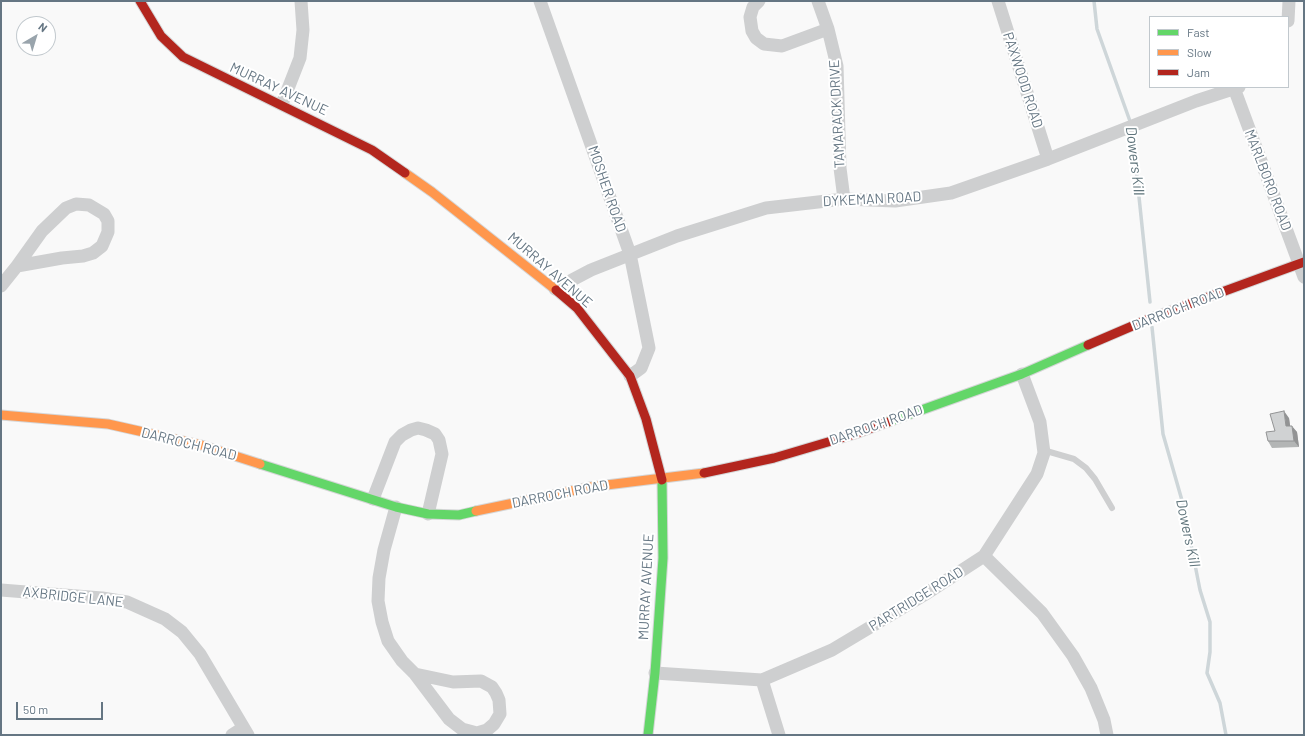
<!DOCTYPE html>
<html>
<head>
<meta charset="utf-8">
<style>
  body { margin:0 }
  #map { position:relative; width:1305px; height:736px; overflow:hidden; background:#f9f9f9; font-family:Barlow,sans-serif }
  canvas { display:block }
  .frame { position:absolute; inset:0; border:2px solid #657683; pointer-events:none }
  .legend { position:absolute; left:1149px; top:16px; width:140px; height:72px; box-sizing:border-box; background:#fff; border:1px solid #c1c8cd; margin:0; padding:5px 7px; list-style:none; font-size:12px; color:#657683 }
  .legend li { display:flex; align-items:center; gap:8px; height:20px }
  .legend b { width:20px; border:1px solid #c1c8cd }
  .north { position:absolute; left:16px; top:16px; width:40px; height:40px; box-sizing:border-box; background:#fff; border:1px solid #c1c8cd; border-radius:50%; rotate:38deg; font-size:11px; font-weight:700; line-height:16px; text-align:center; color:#657683 }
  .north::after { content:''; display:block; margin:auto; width:14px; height:18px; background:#99a4ac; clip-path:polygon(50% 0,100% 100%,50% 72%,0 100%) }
  .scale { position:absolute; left:16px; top:702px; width:87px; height:18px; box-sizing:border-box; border:2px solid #657683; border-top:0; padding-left:5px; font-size:12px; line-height:14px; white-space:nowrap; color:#657683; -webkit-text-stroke:3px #fff; paint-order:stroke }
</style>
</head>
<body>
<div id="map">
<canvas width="1305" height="736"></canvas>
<div class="frame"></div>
<ul class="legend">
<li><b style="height:5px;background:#63d668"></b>Fast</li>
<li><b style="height:5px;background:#ff974d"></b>Slow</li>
<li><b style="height:5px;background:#b3261e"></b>Jam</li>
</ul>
<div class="north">N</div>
<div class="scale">50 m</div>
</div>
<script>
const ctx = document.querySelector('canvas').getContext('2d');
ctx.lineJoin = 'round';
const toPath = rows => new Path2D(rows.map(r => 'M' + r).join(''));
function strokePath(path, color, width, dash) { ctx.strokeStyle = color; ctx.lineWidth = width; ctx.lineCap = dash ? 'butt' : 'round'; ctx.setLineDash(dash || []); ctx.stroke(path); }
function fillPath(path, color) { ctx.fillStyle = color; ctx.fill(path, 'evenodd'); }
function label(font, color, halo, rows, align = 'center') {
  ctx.font = font + ' Barlow,sans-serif'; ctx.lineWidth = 4; ctx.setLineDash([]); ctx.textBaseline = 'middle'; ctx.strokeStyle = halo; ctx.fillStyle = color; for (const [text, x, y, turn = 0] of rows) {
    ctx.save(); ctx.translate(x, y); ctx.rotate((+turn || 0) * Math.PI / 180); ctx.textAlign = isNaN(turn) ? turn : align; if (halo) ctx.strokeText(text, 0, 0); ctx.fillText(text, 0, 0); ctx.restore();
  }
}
const stream = toPath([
  [1094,1,1097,29,1131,124],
  [1132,130,1150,302],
  [1152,327,1163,434,1183,504,1200,590,1210,622,1210,652,1207,673,1220,703,1226,735]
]);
const lane = toPath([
  [1043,450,1074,459,1086,468,1095,479,1112,508]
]);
const street = toPath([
  [540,1,630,254,649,348,641,368,630,376],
  [759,1,753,7,750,17,752,31,756,38,764,44,782,46,828,29],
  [818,1,828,29,837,66,840,168,844,199],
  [998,1,1048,159],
  [1288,21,1289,1],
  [1234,88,1304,277],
  [282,104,300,58,303,30,301,1],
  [76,204,89,205,104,214,108,221,108,232,102,246,93,253,83,256,62,258,17,266,42,231,66,208,76,204],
  [1,286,17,266],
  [555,289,591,270,677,236,766,208,844,199,895,201,951,193,1048,159,1196,101,1239,87],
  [373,499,395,442,402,435,411,430,418,428,426,430,435,434,439,440,442,454,428,514],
  [396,507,384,550,379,578,378,601,382,622,388,641,402,661,415,674],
  [984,556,1042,613,1073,656,1091,688,1104,720,1107,735],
  [1,590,102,598,127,602,165,619,182,632,200,654,248,735],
  [655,673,762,680,832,650,924,595,984,556,1037,474,1044,453,1040,422,1022,374],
  [415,674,453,682,481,681,492,687,496,693,499,700,500,714,494,724,487,730,477,733,462,729,449,719,415,674],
  [762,680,779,735],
  [232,735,243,728]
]);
const fast = toPath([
  [888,422,1022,374,1088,345],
  [260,464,396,507,428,514,459,515,476,511],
  [648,735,655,673,663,558,662,480]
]);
const slow = toPath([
  [405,173,432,192,556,290],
  [1,415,108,424,201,445,260,464],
  [476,511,590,487,704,473]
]);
const jam = toPath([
  [140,1,161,36,183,57,372,150,405,173],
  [556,290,577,308,630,376,646,419,662,480],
  [1088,345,1151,318,1304,262],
  [704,473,774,458,855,434,888,422]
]);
const wall = toPath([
  [1289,418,1290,426,1297,432,1299,447,1272,448,1268,441,1275,431]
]);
const shadedWall = toPath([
  [1284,411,1289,418,1291,432,1286,426],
  [1292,426,1297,432,1299,447,1294,441]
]);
const building = toPath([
  [1284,411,1286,426,1292,426,1294,441,1268,441,1266,432,1275,431,1270,414,1284,411]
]);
const streetNames = [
  ["PAXWOOD ROAD",1023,80,72],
  ["MURRAY AVENUE",279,89,25],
  ["TAMARACK DRIVE",837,114,-93],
  ["MARLBORO ROAD",1268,180,69],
  ["MOSHER ROAD",607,189,71],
  ["DYKEMAN ROAD",872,199,-3],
  ["MURRAY AVENUE",550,270,41],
  ["DARROCH ROAD",1178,309,-21],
  ["DARROCH ROAD",876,425,-19],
  ["DARROCH ROAD",189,444,14],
  ["DARROCH ROAD",560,494,-11],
  ["MURRAY AVENUE",646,587,-87],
  ["AXBRIDGE LANE",73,597,6],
  ["PARTRIDGE ROAD",916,599,-32]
];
const waterNames = [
  ["Dowers Kill",1135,161,83],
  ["Dowers Kill",1188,533,78]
];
strokePath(stream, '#ced6d9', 3.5);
strokePath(fast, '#d5d6d7', 11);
strokePath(slow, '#d5d6d7', 11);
strokePath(jam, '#d5d6d7', 11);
strokePath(lane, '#cecfd0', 6);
strokePath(street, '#cecfd0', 13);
strokePath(fast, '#63d668', 9);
strokePath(slow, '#ff974d', 9);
strokePath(jam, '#b3261e', 9);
fillPath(wall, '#b3b5b5');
fillPath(shadedWall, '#929394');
fillPath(building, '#d0d2d3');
strokePath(building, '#929394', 1);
label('14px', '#657683', '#fff', streetNames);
label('italic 15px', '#60757c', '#fff', waterNames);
</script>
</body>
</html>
